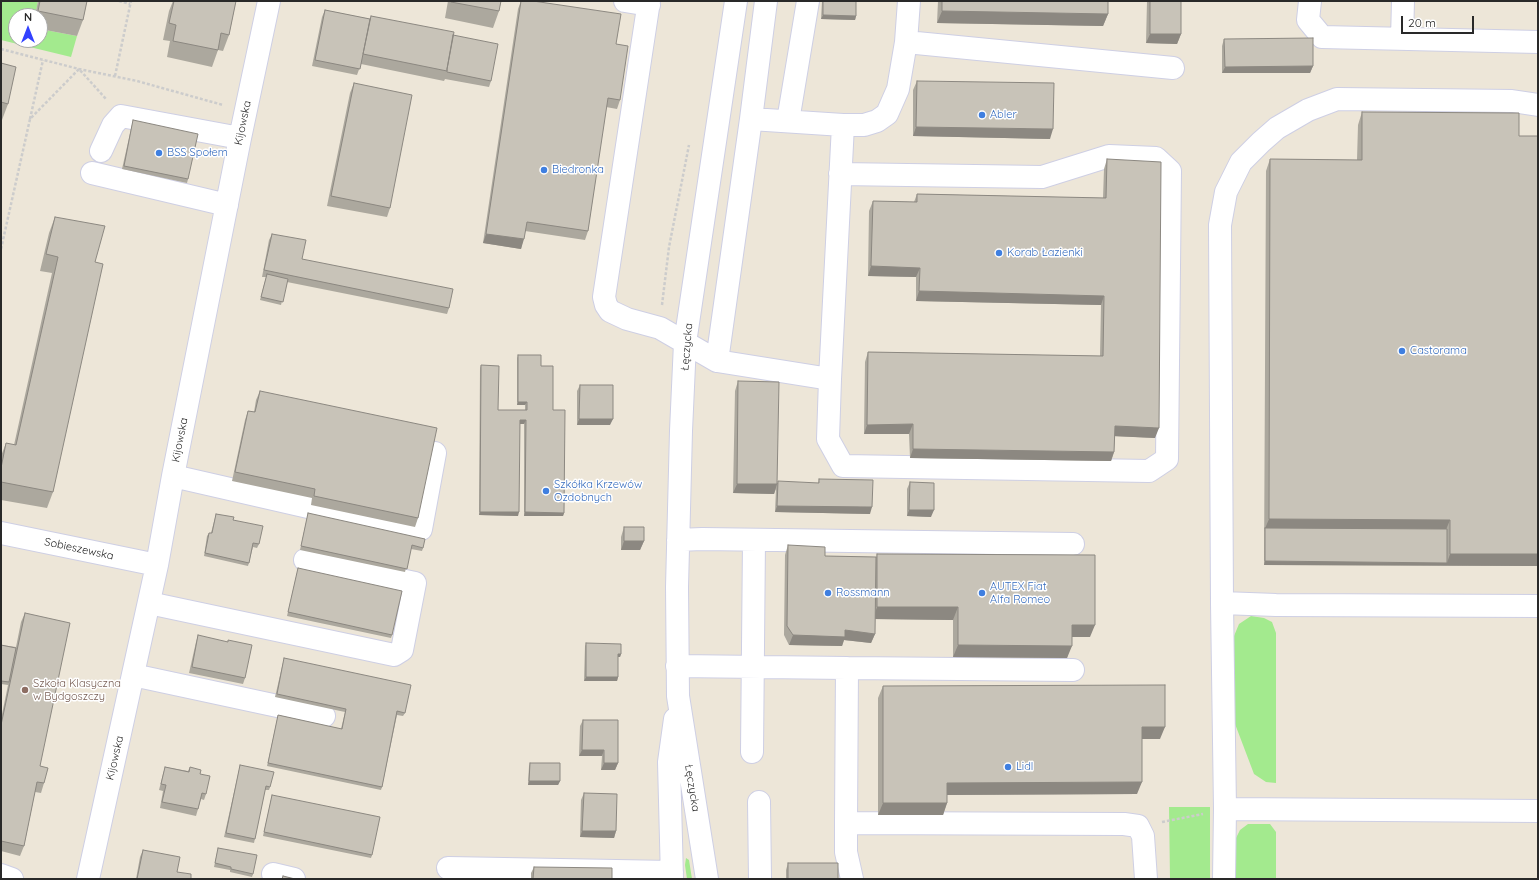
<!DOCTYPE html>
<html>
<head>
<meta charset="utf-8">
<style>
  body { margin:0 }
  #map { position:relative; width:1539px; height:880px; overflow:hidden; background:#ede6d8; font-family:Quicksand,sans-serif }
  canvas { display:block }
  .frame { position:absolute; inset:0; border:2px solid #292929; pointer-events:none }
  .north { position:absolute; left:8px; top:8px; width:40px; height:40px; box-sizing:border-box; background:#fff; border:1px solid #a9a9a9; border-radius:50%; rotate:0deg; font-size:11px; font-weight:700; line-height:16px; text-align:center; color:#292929 }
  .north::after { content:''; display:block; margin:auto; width:14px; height:18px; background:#3342ff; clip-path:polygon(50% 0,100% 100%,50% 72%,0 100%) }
  .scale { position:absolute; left:1401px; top:16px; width:73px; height:18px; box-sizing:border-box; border:2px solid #292929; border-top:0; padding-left:5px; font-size:12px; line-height:14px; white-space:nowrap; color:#292929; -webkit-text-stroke:3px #fff; paint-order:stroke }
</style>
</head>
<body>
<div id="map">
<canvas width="1539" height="880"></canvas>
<div class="frame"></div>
<div class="north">N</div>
<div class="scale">20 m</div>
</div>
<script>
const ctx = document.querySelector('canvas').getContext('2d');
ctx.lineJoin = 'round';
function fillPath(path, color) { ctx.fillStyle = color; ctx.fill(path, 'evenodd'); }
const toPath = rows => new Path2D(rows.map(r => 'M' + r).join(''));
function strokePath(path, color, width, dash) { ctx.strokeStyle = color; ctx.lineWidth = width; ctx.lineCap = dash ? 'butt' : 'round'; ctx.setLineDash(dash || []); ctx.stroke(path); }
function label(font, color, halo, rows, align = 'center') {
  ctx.font = font + ' Quicksand,sans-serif'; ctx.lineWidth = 3; ctx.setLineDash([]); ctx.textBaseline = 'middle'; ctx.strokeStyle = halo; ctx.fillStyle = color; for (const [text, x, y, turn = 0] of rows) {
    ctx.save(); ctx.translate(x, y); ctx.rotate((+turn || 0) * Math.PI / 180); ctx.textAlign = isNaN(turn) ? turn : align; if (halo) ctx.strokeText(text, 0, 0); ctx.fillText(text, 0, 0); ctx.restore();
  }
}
const green = toPath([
  [1,1,38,1,35,16,16,16,16,40,40,40,40,29,77,36,71,57,1,40],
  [1251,616,1264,618,1272,622,1276,633,1276,783,1266,782,1254,774,1232,716,1234,636,1239,624],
  [1169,807,1210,807,1210,879,1170,879],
  [1248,824,1270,824,1276,832,1276,879,1235,879,1235,840,1240,830],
  [686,858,689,860,692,879,687,879,685,865]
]);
const path = toPath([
  [119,1,130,4],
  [1,49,79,69,137,81,223,105],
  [115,76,131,1],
  [30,119,43,60],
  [1,249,30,119,79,69,106,99],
  [662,305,669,247,689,145],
  [1162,822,1203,814]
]);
const minor = toPath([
  [625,1,649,5],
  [649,1,604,297,606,305,610,311,627,319,660,328,717,361,830,379,843,125,864,125,877,121,887,114,898,89,906,42,909,1],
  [1310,1,1308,20,1322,37,1538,42],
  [1402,39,1403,1],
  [906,42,1173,68],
  [751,119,843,125],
  [788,121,808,1],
  [101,151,113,125,121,116,240,138],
  [92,173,227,205],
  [717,361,751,119,766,1],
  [830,379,828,439,843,466,1149,471,1167,459,1170,171,1156,158,1109,156,1042,177,840,174],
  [173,476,413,531,421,529,435,453],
  [1,533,157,565],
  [678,540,702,539,1073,544],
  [149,603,394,655,402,650,415,583,305,560],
  [1222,603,1276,605,1538,606],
  [677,666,847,668,846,823,1124,824,1138,826,1143,836,1146,879],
  [847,668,1073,670],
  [133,675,324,716],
  [752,752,754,540],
  [759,802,760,879],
  [1225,809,1538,811],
  [846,823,846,852,852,879],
  [448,868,672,872],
  [273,874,294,879],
  [1,875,12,879],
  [88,879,157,565,173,476,240,138,269,1],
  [672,879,669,762,675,719],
  [707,879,678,696,677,587,681,431,685,343,736,1],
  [1224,879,1225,809,1222,603,1220,225,1226,192,1241,162,1261,142,1277,128,1308,110,1337,99,1512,101,1538,105]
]);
const wall = toPath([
  [38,1,87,1,83,20,77,36,40,29,40,16,35,16],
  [173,1,236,1,229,35,223,51,218,50,212,67,167,57,170,41,163,40,169,11],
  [448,1,501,1,499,11,493,28,445,18],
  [521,1,533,1,616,44,620,100,617,109,606,107,588,231,585,240,525,231,521,249,483,243,518,9],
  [822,1,856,1,856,16,855,20,821,19],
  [938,1,1108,1,1108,14,1103,26,937,23],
  [1147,1,1181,1,1181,34,1177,44,1146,43],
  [325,10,370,19,371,16,453,35,491,81,489,87,445,79,444,81,361,64,357,75,312,66,322,17],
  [1224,39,1313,66,1310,73,1222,73,1222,46],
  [1,63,8,104,2,120,1,120],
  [917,81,1050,139,913,136,913,90],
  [354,83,390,208,387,217,327,206,350,93],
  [1362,112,1519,136,1538,136,1538,566,1264,565,1266,171,1270,159,1357,160,1358,125],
  [133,120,188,179,187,183,122,169],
  [1107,159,1155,438,1115,436,1114,452,1111,461,910,458,909,434,864,434,865,362,868,352,1100,356,1101,305,916,301,916,277,868,276,869,211,873,201,914,202,917,194,1103,198,1104,169],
  [55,217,95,262,53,492,47,508,1,500,1,456,6,443,14,445,52,273,40,271,49,233],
  [272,234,302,259,449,308,447,314,287,282,281,305,260,300,266,277,262,277,269,240],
  [518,355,541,366,553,410,564,513,563,516,524,516,524,424,520,424,518,516,479,515,480,368,481,365,498,410,525,410,525,405,517,405,517,358],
  [738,381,777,483,818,483,819,479,870,514,775,512,776,489,774,494,733,493,735,391],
  [580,385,610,425,577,425,577,391],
  [260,391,418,518,415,527,311,505,312,498,232,481,245,420,248,411,254,412,256,400],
  [910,482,931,517,907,516,907,489],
  [308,513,423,548,422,551,411,549,405,572,300,550],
  [216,514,233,520,259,544,257,548,253,547,248,566,204,556,207,536,209,533,211,533],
  [624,527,644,541,640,550,621,550,621,537],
  [788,545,825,556,876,557,877,554,1090,637,1072,637,1067,658,953,657,953,620,875,619,875,634,871,643,844,640,842,646,789,645,784,635,785,555],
  [298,568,392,635,391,638,287,616],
  [25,613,40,766,44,783,41,793,35,792,24,846,20,856,1,851,1,719,8,685,1,684,1,645,16,647,21,622],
  [198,635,245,678,243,684,189,673,196,642],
  [586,643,621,654,620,657,618,657,618,677,617,681,584,681,585,646],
  [284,658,405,713,403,716,397,715,382,787,381,790,267,766,278,715,341,729,345,712,275,697],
  [883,686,1160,739,1142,739,1137,794,947,795,947,803,943,815,878,815,878,698],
  [583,720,618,763,615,770,601,770,602,756,579,756,580,726],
  [530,763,560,781,558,785,528,785,529,766],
  [240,765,270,787,269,790,265,790,254,843,224,837],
  [165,767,188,771,190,767,200,774,206,794,204,800,201,799,198,809,196,816,160,808,163,791,159,790,163,774],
  [584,793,616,831,614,838,580,837,581,800],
  [272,795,372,855,371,858,263,836],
  [218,848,253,874,252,877,230,872,230,870,214,867],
  [143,850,177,872,191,879,136,879,140,857],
  [788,863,838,879,786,879,786,870],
  [534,867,612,879,531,879,531,873]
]);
const shadedWall = toPath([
  [942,11,1108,14,1103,26,937,23],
  [823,15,856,16,855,20,821,19],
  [1150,34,1181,34,1177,44,1146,43],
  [1313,66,1310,73,1222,73,1225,67],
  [916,127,1053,129,1050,139,913,136],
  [486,234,524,239,521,249,483,243],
  [871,266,920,268,916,277,868,276],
  [919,291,1104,296,1101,305,916,301],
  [518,402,527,402,525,405,517,405],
  [579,419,613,419,610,425,577,425],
  [520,420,526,420,524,424,518,424],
  [913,424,909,434,864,434,867,425],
  [1115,426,1159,428,1155,438,1111,436],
  [913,449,1114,452,1111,461,910,458],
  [737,484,777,484,774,494,733,493],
  [777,506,872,507,870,514,775,512],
  [909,510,934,510,931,517,907,516],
  [480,512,519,512,518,516,479,515],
  [525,512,564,513,563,516,524,516],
  [1269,519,1450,520,1445,532,1265,528,1264,531],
  [624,541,644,541,640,550,621,550],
  [1450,554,1538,554,1538,566,1264,565,1265,561,1447,563],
  [877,607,958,607,953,620,873,619],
  [1072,625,1095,625,1090,637,1067,637],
  [845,630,875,634,871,643,844,640,842,646,789,645,793,635],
  [958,645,1072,646,1067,658,953,657],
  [618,654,621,654,620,657,617,657],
  [586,677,618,677,617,681,584,681],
  [1142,727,1165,727,1160,739,1137,739],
  [582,750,604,750,602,756,579,756],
  [604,763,618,763,615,770,601,770],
  [529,781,560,781,558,785,528,785],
  [1142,782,1137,794,943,795,947,783],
  [883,803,947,803,943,815,878,815],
  [582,831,616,831,614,838,580,837]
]);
const building = toPath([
  [40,1,87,1,83,20,38,11,40,1],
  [174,1,236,1,229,35,221,33,218,50,173,41,176,25,169,23,174,1],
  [451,1,501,1,499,11,451,2,451,1],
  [521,1,533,1,621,14,616,44,628,46,620,100,608,98,588,231,527,222,524,239,486,234,521,1],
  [823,1,856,1,856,16,823,15,823,1],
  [942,1,1108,1,1108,14,942,11,942,1],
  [1150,1,1181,1,1181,34,1150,34,1150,1],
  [325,10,370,19,360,69,315,60,325,10],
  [371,16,454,32,447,69,447,71,363,54,371,16],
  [453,35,498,44,491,81,447,72,447,69,453,35],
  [1313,38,1313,66,1225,67,1224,39,1313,38],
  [1,63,16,67,8,104,1,102,1,63],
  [917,81,1054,83,1053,129,916,127,917,81],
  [354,83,412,95,390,208,331,196,354,83],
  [1362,112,1519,113,1519,136,1538,136,1538,554,1450,554,1450,520,1269,519,1270,159,1362,160,1362,112],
  [133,120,198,134,188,179,124,166,133,120],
  [1107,159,1161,162,1159,428,1115,426,1114,452,913,449,913,424,867,425,868,352,1103,356,1104,296,919,291,920,268,871,266,873,201,917,202,917,194,1106,198,1107,159],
  [55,217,105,226,95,262,103,264,53,492,1,482,1,468,6,443,16,445,58,257,46,254,55,217],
  [272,234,306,240,302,259,453,289,449,308,264,270,272,234],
  [267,274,288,279,283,302,261,297,267,274],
  [518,355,541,355,541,366,553,366,553,410,565,410,564,513,525,512,526,420,520,420,519,512,480,512,481,365,499,366,498,410,527,410,527,402,518,402,518,355],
  [738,381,779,382,777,484,737,484,738,381],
  [580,385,613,385,613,419,579,419,580,385],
  [260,391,437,428,418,518,314,496,315,489,235,472,248,411,255,412,260,391],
  [819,479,873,480,872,507,777,506,778,481,819,483,819,479],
  [910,482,934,483,934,510,909,510,910,482],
  [308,513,425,539,423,548,412,545,407,569,301,546,308,513],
  [216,514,234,517,233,520,263,526,259,544,253,543,249,563,205,553,209,533,212,533,216,514],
  [624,527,644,527,644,541,624,541,624,527],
  [1265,528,1447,529,1447,563,1265,561,1265,528],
  [788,545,825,547,825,556,876,557,875,634,845,630,845,637,793,635,787,626,788,545],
  [877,554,1095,555,1095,625,1072,625,1072,646,958,645,958,607,877,607,877,554],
  [298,568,402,591,392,635,288,612,298,568],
  [25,613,70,623,40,766,48,768,44,783,37,782,24,846,1,841,1,725,25,613],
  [198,635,228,642,228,640,252,645,245,678,192,667,198,635],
  [586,643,621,644,621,654,618,654,618,677,586,677,586,643],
  [1,645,16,648,9,682,1,681,1,645],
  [284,658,411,685,405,713,397,711,382,787,268,763,278,715,342,729,346,709,277,694,284,658],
  [1165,685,1165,727,1142,727,1142,782,947,783,947,803,883,803,883,686,1165,685],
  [583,720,618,720,618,763,604,763,604,750,582,750,583,720],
  [530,763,560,763,560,781,529,781,530,763],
  [240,765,274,772,270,787,266,786,255,839,226,833,240,765],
  [165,767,189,772,190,767,201,770,200,774,210,776,206,794,202,793,198,809,162,802,166,785,161,784,165,767],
  [584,793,617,794,616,831,582,831,584,793],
  [272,795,380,817,372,855,264,832,272,795],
  [218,848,257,855,253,874,231,869,231,867,215,863,218,848],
  [143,850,180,857,177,872,191,874,191,879,137,879,143,850],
  [788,863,838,863,838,879,788,879,788,863],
  [534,867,612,868,612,879,533,879,534,867],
  [283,876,295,879,282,879,283,876]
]);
const markers = [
  [982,115,4,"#3f7fe0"],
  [159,153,4,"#3f7fe0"],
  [544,170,4,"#3f7fe0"],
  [999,253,4,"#3f7fe0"],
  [1402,351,4,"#3f7fe0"],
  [546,491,4,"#3f7fe0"],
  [828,593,4,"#3f7fe0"],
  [982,593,4,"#3f7fe0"],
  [25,690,4,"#8d6e63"],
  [1008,767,4,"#3f7fe0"]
];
const shopNames = [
  ["Abler",990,115],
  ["BSS Społem",167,153],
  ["Biedronka",552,170],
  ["Korab Łazienki",1007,253],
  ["Castorama",1410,351],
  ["Szkółka Krzewów",554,485],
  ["Ozdobnych",554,498],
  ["AUTEX Fiat",990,587],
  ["Alfa Romeo",990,600],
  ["Rossmann",836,593],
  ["Lidl",1016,767]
];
const streetNames = [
  ["Kijowska",243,123,-78],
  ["Łęczycka",687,347,-85],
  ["Kijowska",180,440,-79],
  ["Sobieszewska",79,549,12],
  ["Kijowska",115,758,-77],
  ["Łęczycka",692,788,81]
];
const educationNames = [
  ["Szkoła Klasyczna",33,684],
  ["w Bydgoszczy",33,697]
];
fillPath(green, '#a3ea8e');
strokePath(minor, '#cecfe4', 24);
strokePath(path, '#ccc', 2.5, [3, 2]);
strokePath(minor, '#fff', 22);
fillPath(wall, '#aca89e');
fillPath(shadedWall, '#8c8881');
fillPath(building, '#c8c3b8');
strokePath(building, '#8c8881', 1);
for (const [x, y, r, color] of markers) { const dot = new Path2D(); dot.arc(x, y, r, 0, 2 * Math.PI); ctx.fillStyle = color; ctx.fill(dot); strokePath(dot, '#fff', 1.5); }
label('11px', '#366cbe', '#fff', shopNames, 'left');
label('11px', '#292929', '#fff', streetNames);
label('11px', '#785e54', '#fff', educationNames, 'left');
</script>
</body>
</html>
